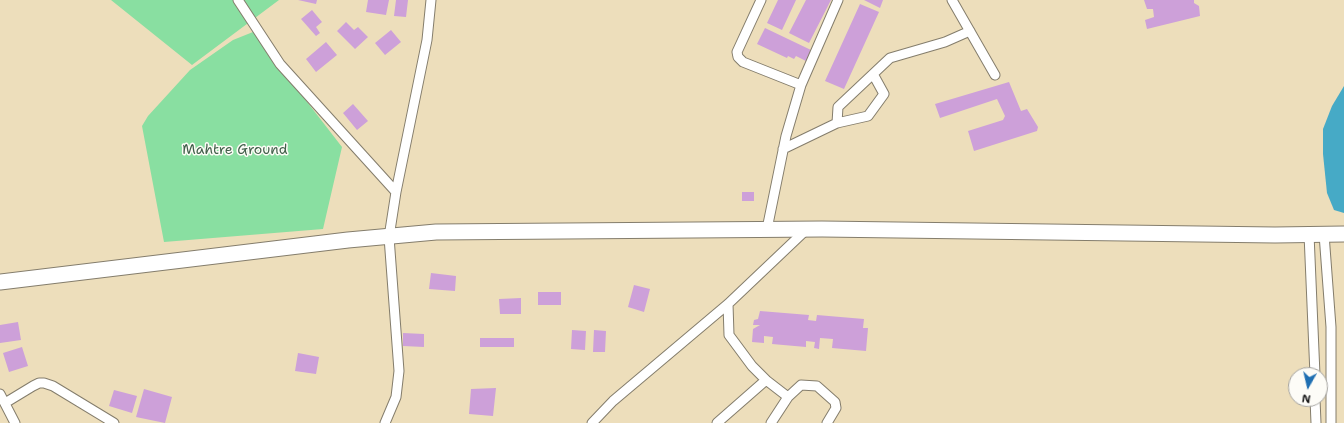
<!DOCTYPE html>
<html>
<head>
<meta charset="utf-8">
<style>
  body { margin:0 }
  #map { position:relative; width:1344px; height:423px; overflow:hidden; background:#eddebb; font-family:"Shantell Sans",sans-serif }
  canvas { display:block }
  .north { position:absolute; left:1288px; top:367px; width:40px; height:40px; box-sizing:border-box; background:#fdfcf7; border:1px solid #a3a29f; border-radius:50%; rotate:188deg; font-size:11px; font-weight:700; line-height:16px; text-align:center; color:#1c1c1c }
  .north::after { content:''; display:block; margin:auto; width:14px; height:18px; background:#1f6fb2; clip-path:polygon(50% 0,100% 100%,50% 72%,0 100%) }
</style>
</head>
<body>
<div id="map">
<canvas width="1344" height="423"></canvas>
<div class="north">N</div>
</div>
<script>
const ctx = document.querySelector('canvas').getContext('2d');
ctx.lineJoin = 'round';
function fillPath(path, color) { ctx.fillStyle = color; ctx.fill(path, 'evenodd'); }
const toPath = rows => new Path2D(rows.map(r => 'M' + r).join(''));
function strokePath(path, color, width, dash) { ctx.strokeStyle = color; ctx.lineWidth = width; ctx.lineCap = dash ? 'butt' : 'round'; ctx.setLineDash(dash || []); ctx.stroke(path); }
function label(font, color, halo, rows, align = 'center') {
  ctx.font = font + ' "Shantell Sans",sans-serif'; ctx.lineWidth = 3; ctx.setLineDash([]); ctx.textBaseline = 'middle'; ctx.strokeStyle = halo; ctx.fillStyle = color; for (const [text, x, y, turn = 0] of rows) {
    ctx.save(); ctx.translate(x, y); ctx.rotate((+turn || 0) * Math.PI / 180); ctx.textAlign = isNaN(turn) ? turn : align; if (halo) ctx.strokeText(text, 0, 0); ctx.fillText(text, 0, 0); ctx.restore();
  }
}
const green = toPath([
  [111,0,279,0,192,65],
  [253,32,342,147,323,229,164,242,142,126,148,116,190,70,233,40]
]);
const water = toPath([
  [1344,86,1344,213,1334,210,1327,193,1323,154,1323,129,1332,106]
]);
const building = toPath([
  [298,0,317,0,316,4],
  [368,0,389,0,386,15,366,12],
  [396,0,408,0,406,17,394,16],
  [778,0,796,0,782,30,767,23],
  [806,0,831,0,809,43,789,33],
  [864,0,883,0,880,8],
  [1144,0,1194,0,1194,3,1199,6,1200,16,1147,29,1145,20,1154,17,1153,9,1147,9],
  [860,4,879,12,844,89,825,81],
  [312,10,322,22,316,27,320,33,316,36,301,19],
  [346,22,354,30,358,27,368,37,355,49,337,31],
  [765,28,811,50,806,61,796,56,794,59,788,56,787,58,757,44],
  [391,30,401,42,385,55,375,43],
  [326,42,337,55,316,72,306,59],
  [1009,82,1021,111,1027,109,1038,127,1037,131,974,151,968,131,1003,120,1005,116,997,99,940,118,935,104],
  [353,104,368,121,357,130,343,113],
  [742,192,754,192,754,201,742,201],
  [431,273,456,276,455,291,429,289],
  [634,285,650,289,644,312,628,307],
  [538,292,561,292,561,305,538,305],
  [521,298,521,314,500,314,499,299],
  [760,311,809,315,808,320,816,321,817,315,864,319,863,328,868,328,866,351,832,348,833,339,820,338,819,349,814,348,815,342,806,341,806,347,772,344,773,337,764,336,764,343,752,342,753,329,760,325,753,325,754,320,758,319],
  [18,322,21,340,0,343,0,325],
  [572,330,586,331,585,350,571,349],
  [594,330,606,331,605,352,593,352],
  [403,333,424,334,424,347,403,346],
  [480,338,514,338,514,347,480,347],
  [22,347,28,366,9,372,3,353],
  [298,353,319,357,316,374,295,371],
  [496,388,493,416,469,414,471,389],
  [144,389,172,397,165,423,136,417],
  [114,390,137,396,132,413,109,406]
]);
const street = toPath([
  [238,0,280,64,396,192],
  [761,0,737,52,738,57,743,62,801,85],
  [952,0,995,75],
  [837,123,838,107,890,58,945,42,970,31],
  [783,149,837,123,868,116,884,94,873,74],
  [767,229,786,136,801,85,838,0],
  [1309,234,1315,375],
  [1324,234,1331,327,1331,423],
  [728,304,729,335,752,366,766,380,788,397,801,385,817,386,835,402,836,408,827,423],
  [0,394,15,423],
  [1315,399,1316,423],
  [5,403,33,386,39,383,44,383,53,386,114,423],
  [385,423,396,397,399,371,389,237,396,192,427,40,431,0],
  [592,423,613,401,728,304,807,229],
  [717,423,766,380],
  [771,423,788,397]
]);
const primary = toPath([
  [0,282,348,240,436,232,822,229,1275,235,1344,234]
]);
const parkNames = [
  ["Mahtre Ground",235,150]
];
fillPath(green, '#89dfa1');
fillPath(water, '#46aac6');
fillPath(building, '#cda0d9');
strokePath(street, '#847d6c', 11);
strokePath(primary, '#847d6c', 17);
strokePath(street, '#fff', 9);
strokePath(primary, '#fff', 15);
label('14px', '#42604b', '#fdfcf7', parkNames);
</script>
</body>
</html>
